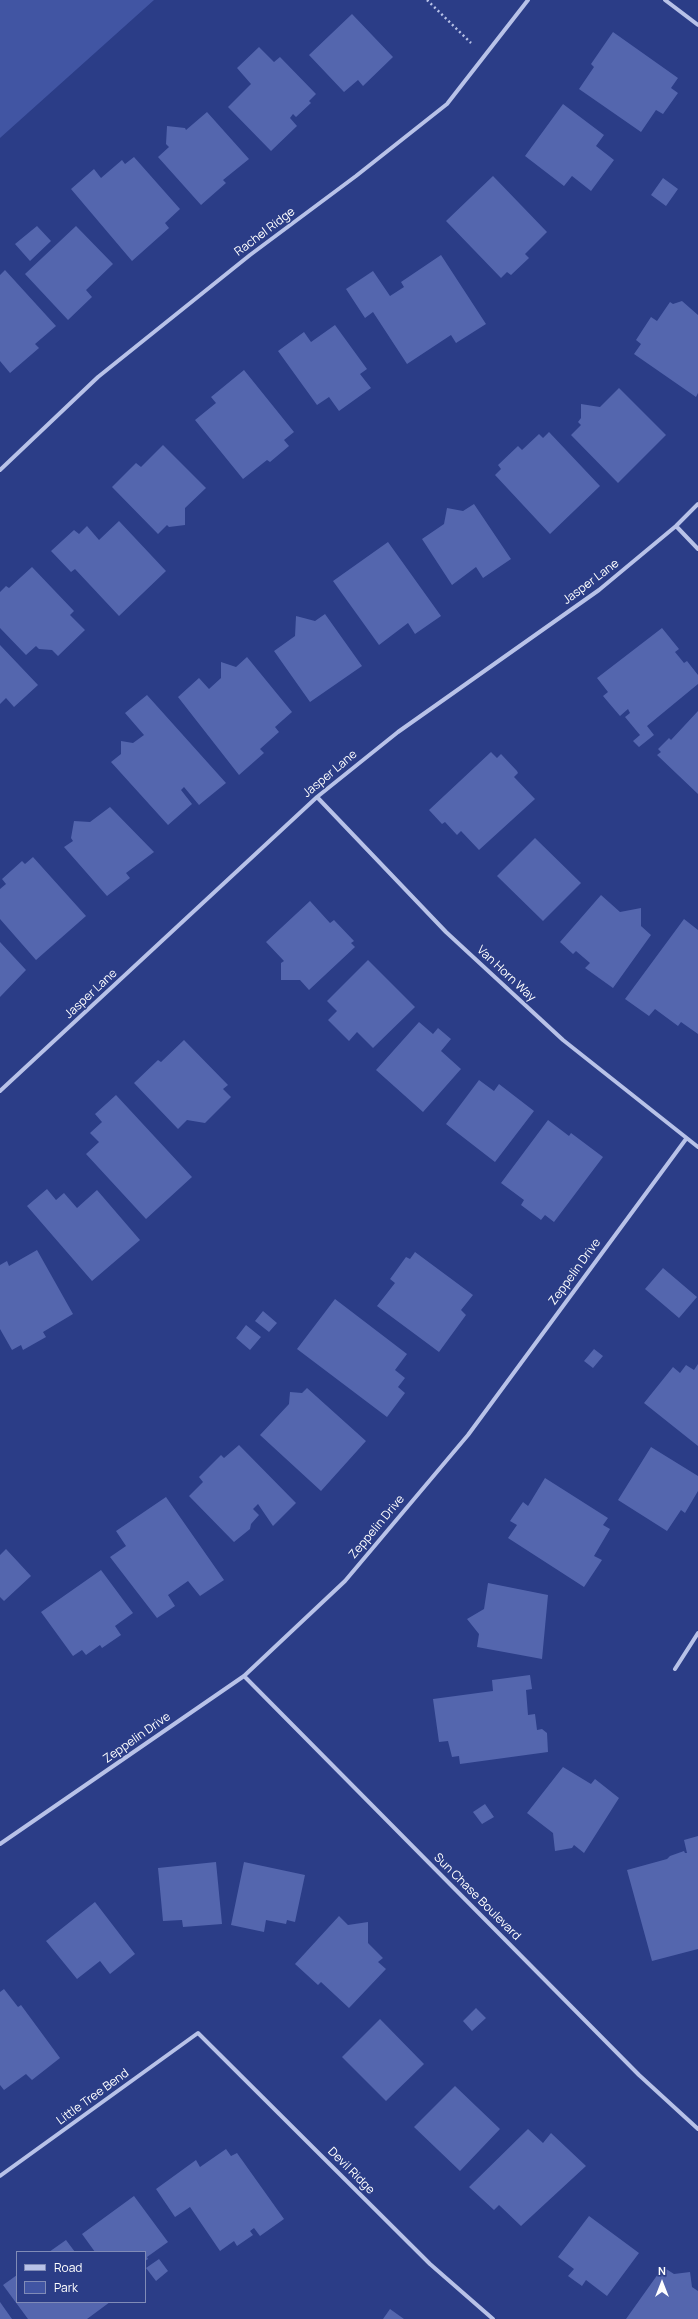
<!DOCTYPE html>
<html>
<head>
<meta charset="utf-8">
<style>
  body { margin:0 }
  #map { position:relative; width:698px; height:2319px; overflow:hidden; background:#2b3d87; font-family:Manrope,sans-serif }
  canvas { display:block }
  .legend { position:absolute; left:16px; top:2251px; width:130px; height:52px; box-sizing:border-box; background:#2b3d87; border:1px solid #808bb7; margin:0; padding:5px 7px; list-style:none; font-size:12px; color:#fff }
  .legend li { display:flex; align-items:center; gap:8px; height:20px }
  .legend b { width:20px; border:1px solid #808bb7 }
  .north { position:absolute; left:642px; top:2263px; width:40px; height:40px; -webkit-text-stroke:3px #2b3d87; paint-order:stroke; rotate:0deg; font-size:11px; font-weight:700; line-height:16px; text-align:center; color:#fff }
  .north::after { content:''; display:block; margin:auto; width:14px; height:18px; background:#fff; clip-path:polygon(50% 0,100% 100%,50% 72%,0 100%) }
</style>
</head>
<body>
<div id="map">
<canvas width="698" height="2319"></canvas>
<ul class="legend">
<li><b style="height:5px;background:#b8c2e8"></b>Road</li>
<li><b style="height:11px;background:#4155a3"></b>Park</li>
</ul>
<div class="north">N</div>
</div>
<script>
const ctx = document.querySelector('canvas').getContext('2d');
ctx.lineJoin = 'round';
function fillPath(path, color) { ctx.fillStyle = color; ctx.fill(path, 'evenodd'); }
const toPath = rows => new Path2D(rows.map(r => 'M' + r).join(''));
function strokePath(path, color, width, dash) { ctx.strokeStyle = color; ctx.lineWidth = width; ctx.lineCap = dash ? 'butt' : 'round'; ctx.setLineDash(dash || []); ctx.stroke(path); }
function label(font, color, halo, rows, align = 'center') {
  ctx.font = font + ' Manrope,sans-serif'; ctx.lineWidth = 3; ctx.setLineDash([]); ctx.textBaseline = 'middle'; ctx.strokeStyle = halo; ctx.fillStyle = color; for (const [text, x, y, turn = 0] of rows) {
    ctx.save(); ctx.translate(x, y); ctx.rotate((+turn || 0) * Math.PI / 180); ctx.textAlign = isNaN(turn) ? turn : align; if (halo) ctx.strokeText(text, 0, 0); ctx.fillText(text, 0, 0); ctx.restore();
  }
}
const green = toPath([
  [0,0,154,0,0,138]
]);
const building = toPath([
  [352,14,393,57,363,86,358,80,344,92,309,55],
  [613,32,678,78,671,88,678,93,663,114,656,110,641,132,579,89,594,67,591,64],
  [259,47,274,62,280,57,316,94,309,101,311,103,296,117,293,114,290,118,297,126,271,151,228,107,251,84,237,68],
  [563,104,604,135,596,146,614,160,591,191,572,176,564,186,525,156],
  [207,112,249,159,223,180,226,183,201,205,158,157,169,147,166,144,167,126,185,128,186,130],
  [134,157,180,209,165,223,169,228,132,261,71,189,94,169,101,178,122,160,125,164],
  [493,176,547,232,525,254,529,258,511,275,507,272,501,278,446,221],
  [663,178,678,189,666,206,651,195],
  [37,226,51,241,30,261,15,244],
  [76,226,113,264,86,290,92,297,68,320,25,274],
  [441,255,486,324,456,343,451,335,407,364,373,312,365,318,346,289,373,271,390,296,404,287,401,282],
  [5,270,56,326,35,344,39,348,10,373,0,361,0,275],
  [682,301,698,315,698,393,696,397,634,354,641,344,636,340,651,317,657,321,670,302,673,304],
  [335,325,367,369,360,374,371,388,339,411,329,397,317,405,278,351,304,332,311,342],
  [244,370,294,432,284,440,289,446,270,462,267,460,243,479,195,420,216,403,211,397],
  [619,388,666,435,618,483,571,435,581,425,578,422,581,418,581,404,600,407],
  [549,432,600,486,550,534,495,475,501,469,498,465,518,446,522,450,539,434,543,438],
  [163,445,206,488,185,508,185,525,169,527,167,525,158,534,112,487,136,463,141,467],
  [474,504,511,559,483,578,476,567,452,585,422,539,444,524,447,508,463,511],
  [119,521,166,571,119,616,75,569,71,572,51,551,74,530,79,534,87,526,99,540],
  [388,542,441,616,415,634,408,623,379,645,333,581],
  [32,567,74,611,70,615,85,630,58,656,52,650,39,649,36,646,26,655,0,628,0,592,6,586,9,588],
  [325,614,362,666,310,702,274,651,295,636,296,616,315,621],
  [662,628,679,649,675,652,684,663,687,661,698,675,698,684,647,726,654,735,639,747,633,741,640,735,625,717,630,713,628,709,620,716,603,696,608,692,597,678],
  [0,645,38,685,14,707,6,698,0,704],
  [247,657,292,712,275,727,279,732,260,749,264,753,239,775,178,697,199,678,209,689,221,678,221,662,236,667],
  [147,695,226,783,199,805,184,787,181,790,192,804,168,825,111,762,121,754,121,741,133,743,144,735,125,713],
  [698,711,698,794,657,755,661,752,658,749,669,738,671,740],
  [491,752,497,758,501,754,517,771,518,773,514,777,535,799,479,850,461,831,457,835,445,822,442,824,429,810],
  [110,807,154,852,126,873,130,878,107,896,64,847,73,841,71,838,74,821,90,822],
  [535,838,581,883,543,921,497,876],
  [33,857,86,916,36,960,0,919,0,889,6,884,2,879,22,861,25,864],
  [601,895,620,912,641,908,641,926,651,935,613,988,585,968,590,963,576,951,573,954,560,942],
  [310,901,330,923,334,920,354,941,351,943,355,947,309,990,300,980,281,980,281,963,284,961,266,942],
  [684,919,698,930,698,1034,681,1022,678,1026,655,1009,649,1016,625,999],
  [0,942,26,970,0,997],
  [368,960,415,1007,373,1048,357,1032,349,1041,328,1020,337,1011,327,1001],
  [419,1022,433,1034,438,1028,451,1039,441,1051,461,1069,423,1112,376,1070],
  [184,1040,228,1085,223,1089,231,1097,205,1123,187,1120,178,1129,134,1083,158,1060,161,1062],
  [479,1080,494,1091,499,1084,534,1111,495,1162,446,1124],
  [116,1095,192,1177,146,1219,86,1154,99,1142,90,1133,102,1122,95,1114],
  [548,1120,569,1136,571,1133,603,1157,554,1222,545,1215,541,1220,521,1205,524,1200,501,1183],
  [47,1189,56,1200,64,1193,77,1208,97,1190,140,1240,92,1281,27,1206],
  [37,1250,73,1314,43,1332,46,1337,23,1350,21,1345,12,1350,0,1329,0,1265,7,1261,9,1266],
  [415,1252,473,1295,461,1310,466,1315,439,1352,377,1306,395,1283,390,1279,406,1257,410,1259],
  [663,1268,697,1297,679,1318,645,1289],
  [335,1299,407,1354,395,1370,405,1378,398,1387,405,1393,387,1417,297,1349],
  [263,1311,277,1323,269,1332,255,1321],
  [246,1325,261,1337,250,1350,236,1338],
  [594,1349,603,1356,593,1368,584,1361],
  [698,1364,698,1446,644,1403,673,1367,680,1373,686,1365,694,1370],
  [307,1388,366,1441,321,1491,260,1435,289,1404,290,1392,302,1393],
  [239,1445,296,1503,273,1526,258,1504,253,1509,259,1515,251,1524,250,1529,234,1542,189,1496,203,1482,199,1477,221,1455,224,1458],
  [651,1447,698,1476,698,1491,685,1513,681,1510,667,1531,618,1500],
  [545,1478,608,1518,603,1525,610,1529,594,1556,602,1560,584,1587,508,1538,517,1525,510,1521,523,1502,528,1506],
  [166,1497,224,1580,200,1596,188,1581,168,1595,175,1606,157,1618,110,1557,126,1546,116,1531],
  [6,1549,31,1576,4,1601,0,1597,0,1555],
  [101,1570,133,1613,115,1626,121,1635,102,1648,100,1645,86,1655,82,1650,73,1656,41,1612],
  [488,1583,548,1595,542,1659,477,1647,479,1634,467,1619,484,1609],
  [530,1675,532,1689,526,1690,528,1715,535,1714,537,1730,542,1729,547,1733,548,1752,460,1764,459,1756,452,1757,448,1741,439,1742,433,1699,493,1691,492,1680],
  [563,1767,591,1784,595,1779,619,1798,584,1853,574,1845,572,1848,555,1851,553,1833,527,1813],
  [485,1804,494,1817,482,1824,473,1812],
  [698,1836,698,1949,652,1961,627,1870,667,1859,670,1856,684,1851,685,1853,687,1853,684,1840],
  [216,1862,222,1924,183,1927,182,1920,163,1921,158,1868],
  [244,1862,305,1875,295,1922,287,1920,286,1924,266,1920,264,1932,231,1925],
  [95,1902,135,1954,110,1974,100,1961,77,1979,46,1941],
  [339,1916,348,1925,368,1922,368,1943,383,1958,378,1962,386,1969,349,2008,321,1982,318,1985,295,1964],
  [4,1989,18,2007,21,2005,60,2058,32,2080,26,2074,4,2090,0,2085,0,1992],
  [476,2008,486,2018,472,2031,463,2021],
  [380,2019,424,2064,386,2101,342,2057],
  [455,2086,500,2129,460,2171,414,2127],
  [528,2129,543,2143,551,2133,586,2166,521,2226,499,2205,494,2210,469,2187],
  [226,2149,231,2156,237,2153,284,2219,260,2236,254,2228,250,2231,253,2235,237,2246,234,2241,220,2251,190,2207,175,2217,156,2189,196,2160,200,2167],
  [134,2196,168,2242,147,2257,148,2259,145,2261,145,2252,95,2252,82,2234],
  [589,2216,639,2253,607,2296,586,2280,582,2286,568,2276,574,2269,558,2257],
  [66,2240,75,2252,49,2252],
  [159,2259,168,2271,156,2281,146,2268],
  [663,2267,674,2274,690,2272,692,2287,698,2291,698,2319,626,2319],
  [17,2275,17,2302,110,2302,87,2319,28,2319,3,2285],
  [0,2302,12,2319,0,2319],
  [390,2309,404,2319,383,2319]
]);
const path = toPath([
  [427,0,471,43]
]);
const street = toPath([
  [665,0,698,25],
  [0,470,98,377,250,255,356,176,447,104,528,0],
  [676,526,698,549],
  [317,797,446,932,563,1040,698,1147],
  [0,1091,317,797,398,732,599,590,676,526,698,504],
  [675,1669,698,1633],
  [244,1676,639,2075,698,2129],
  [0,1844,244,1676,345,1581,468,1435,686,1139],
  [0,2176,198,2033,430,2264,493,2319]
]);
const streetNames = [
  ["Rachel Ridge",265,232,-37],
  ["Jasper Lane",591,582,-37],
  ["Jasper Lane",330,774,-40],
  ["Van Horn Way",506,974,43],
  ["Jasper Lane",91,994,-43],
  ["Zeppelin Drive",575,1272,-54],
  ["Zeppelin Drive",377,1527,-50],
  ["Zeppelin Drive",137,1738,-35],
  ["Sun Chase Boulevard",477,1897,45],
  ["Little Tree Bend",93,2097,-36],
  ["Devil Ridge",351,2171,45]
];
fillPath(green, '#4155a3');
fillPath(building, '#5466ae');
strokePath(path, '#b8c2e8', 2.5, [2, 3]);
strokePath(street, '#b8c2e8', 4);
label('12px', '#fff', '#2b3d87', streetNames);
</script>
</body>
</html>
